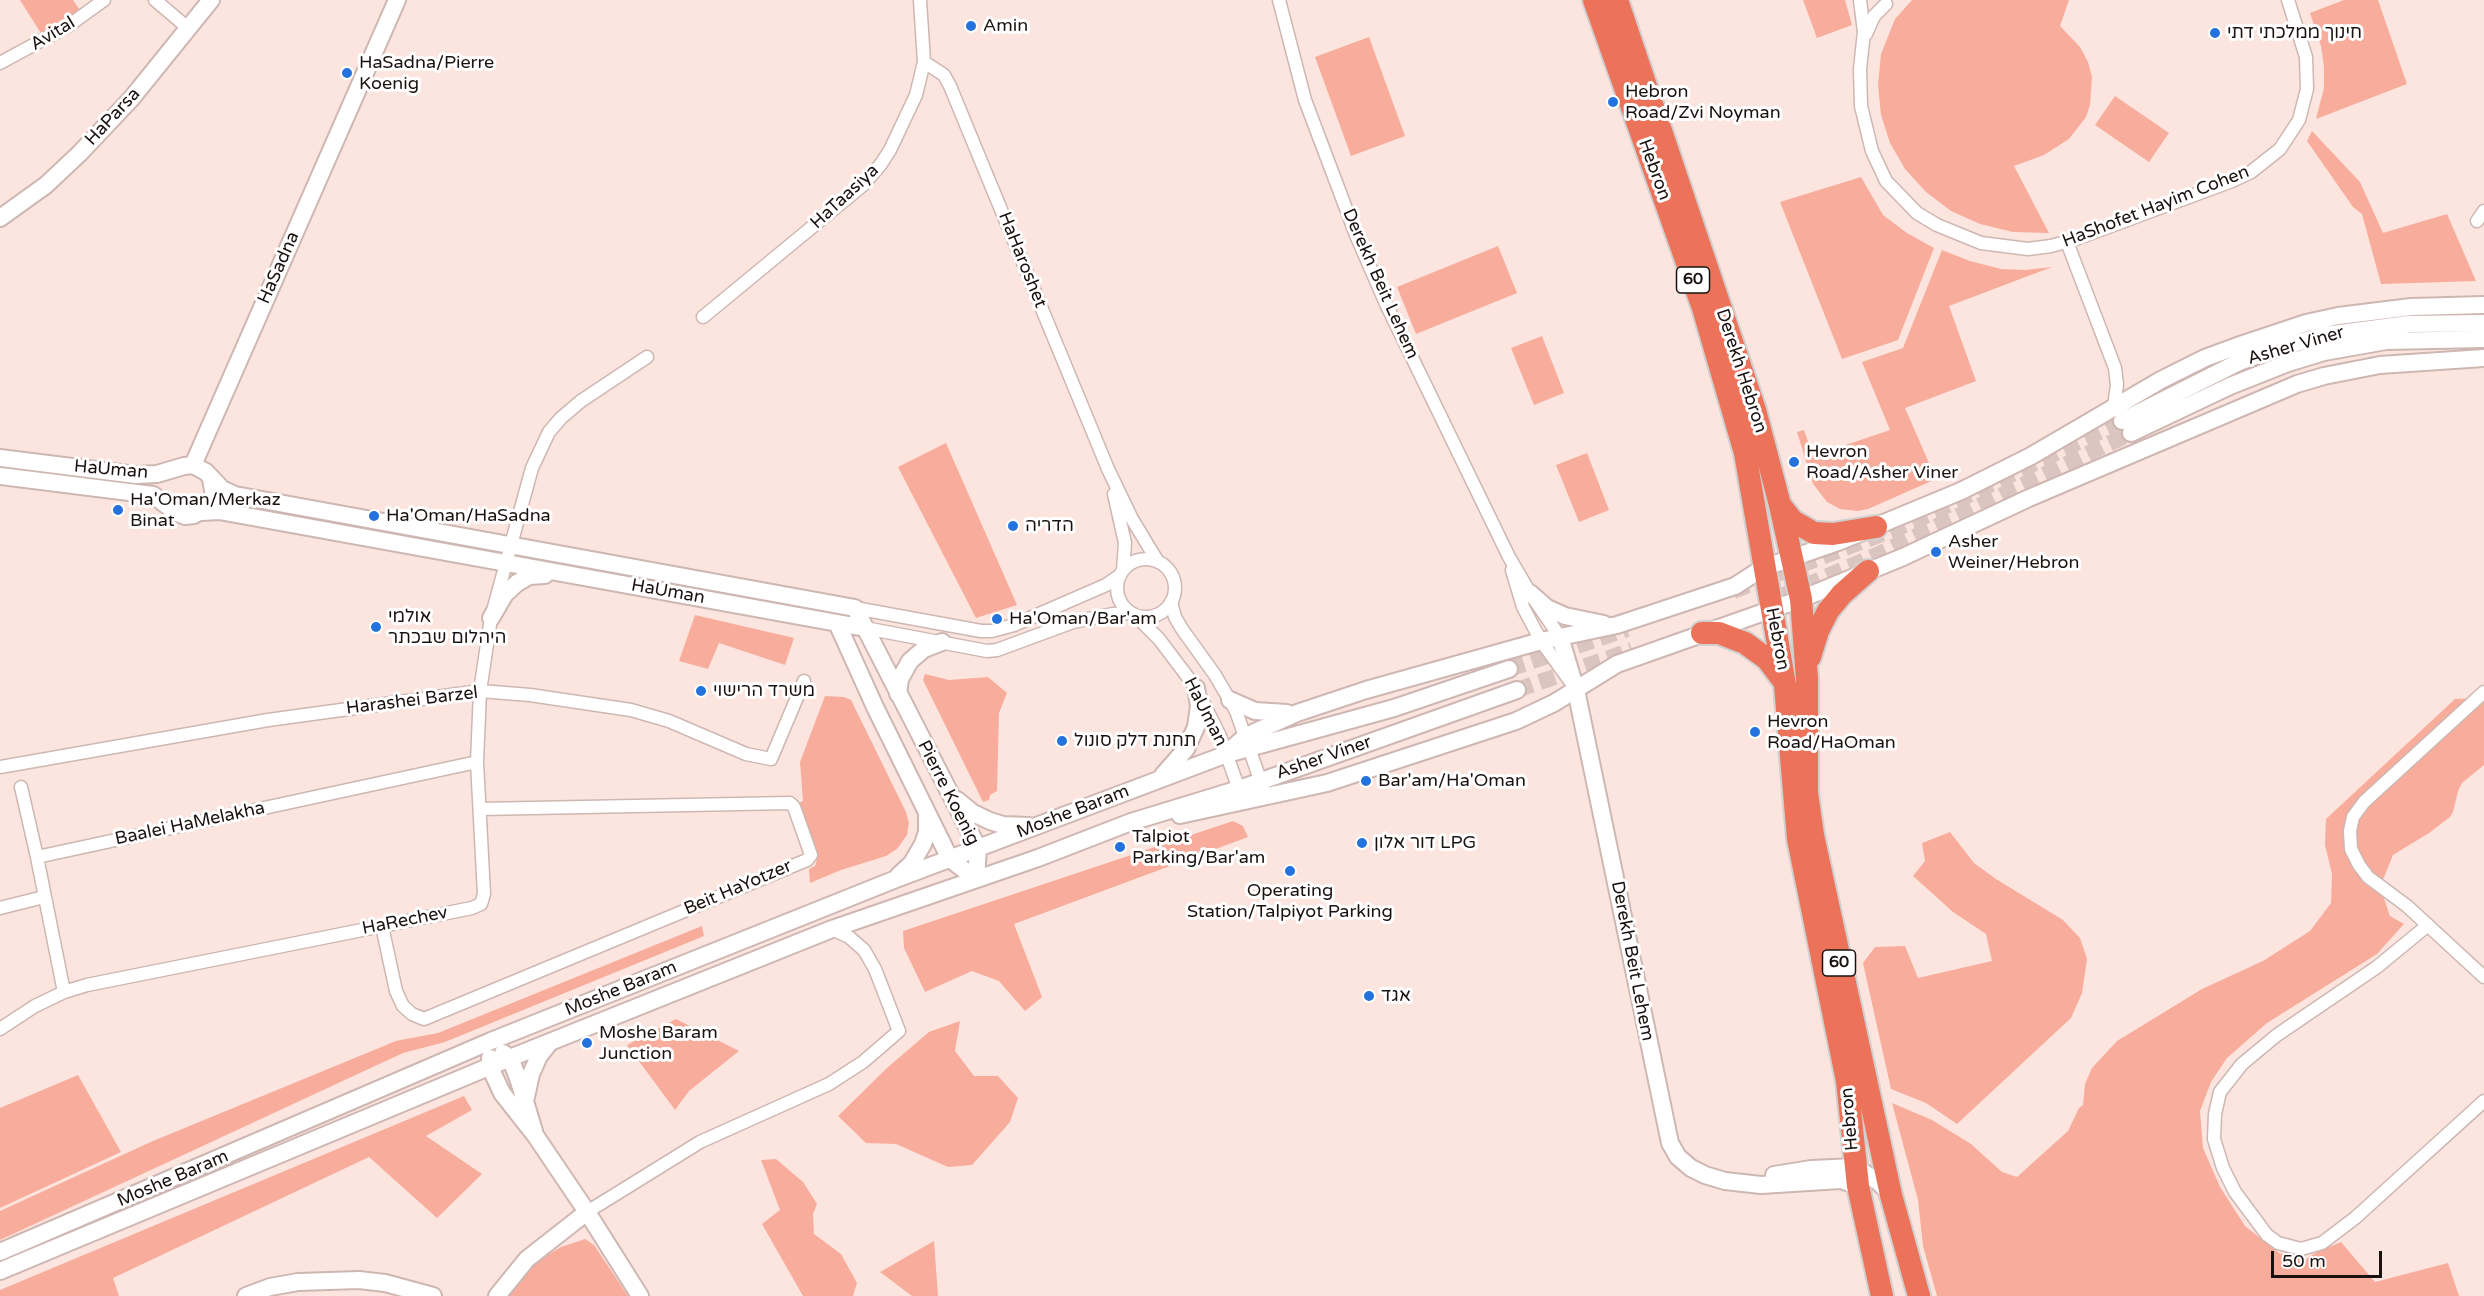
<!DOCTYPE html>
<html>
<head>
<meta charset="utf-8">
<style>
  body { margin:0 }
  #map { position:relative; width:2484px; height:1296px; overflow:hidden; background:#fde5df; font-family:"Varela Round",sans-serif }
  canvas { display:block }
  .scale { position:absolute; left:2271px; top:1251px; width:111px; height:27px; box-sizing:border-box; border:3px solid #1a1210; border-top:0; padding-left:8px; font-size:18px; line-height:21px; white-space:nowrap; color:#1a1210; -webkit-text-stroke:4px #fff; paint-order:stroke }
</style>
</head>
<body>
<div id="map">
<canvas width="2484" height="1296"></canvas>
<div class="scale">50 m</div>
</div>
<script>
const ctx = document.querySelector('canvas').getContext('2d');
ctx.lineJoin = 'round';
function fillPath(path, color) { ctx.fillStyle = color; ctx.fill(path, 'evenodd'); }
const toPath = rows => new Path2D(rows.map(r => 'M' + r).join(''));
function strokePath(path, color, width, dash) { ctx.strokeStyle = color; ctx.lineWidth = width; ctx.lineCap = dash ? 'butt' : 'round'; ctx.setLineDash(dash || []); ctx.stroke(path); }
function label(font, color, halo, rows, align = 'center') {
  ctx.font = font + ' "Varela Round","Noto Sans Hebrew",sans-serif'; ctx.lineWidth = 6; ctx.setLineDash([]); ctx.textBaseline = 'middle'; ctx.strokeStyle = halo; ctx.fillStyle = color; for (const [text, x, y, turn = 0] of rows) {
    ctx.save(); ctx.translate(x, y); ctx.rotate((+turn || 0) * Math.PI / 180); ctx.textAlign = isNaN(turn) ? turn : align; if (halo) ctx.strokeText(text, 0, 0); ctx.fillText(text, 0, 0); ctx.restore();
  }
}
const green = toPath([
  [20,0,73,0,81,12,42,35],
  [1803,0,1845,0,1852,25,1817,38],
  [1912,0,2069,0,2060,26,2080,47,2088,62,2092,77,2090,105,2086,117,2069,139,2044,155,2014,166,2049,233,2013,232,1980,224,1951,211,1926,192,1905,169,1890,143,1881,115,1878,85,1881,54,1895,19],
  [2344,0,2378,0,2407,84,2316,119,2324,88,2324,67,2321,46,2310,13],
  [1369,37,1405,136,1351,156,1315,57],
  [2115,96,2169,133,2149,162,2095,125],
  [2312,131,2360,182,2383,233,2447,214,2476,281,2381,284,2362,214,2353,207,2307,141],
  [1861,177,1883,215,1907,233,1934,248,1898,340,1842,359,1780,202],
  [1498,246,1517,293,1416,334,1397,287],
  [1942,250,1970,261,2001,269,2025,270,2052,267,1949,306,1976,381,1905,408,1936,479,1868,509,1858,511,1840,509,1827,502,1813,484,1797,432,1804,430,1813,456,1890,430,1862,362,1903,348],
  [1542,336,1564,393,1534,405,1511,348],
  [946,443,1017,605,976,618,898,467],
  [1587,453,1609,510,1579,522,1556,465],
  [695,615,794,638,785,665,719,643,708,669,679,661],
  [925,674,949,680,988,677,1007,693,999,713,997,791,990,795,989,800,983,802,923,680],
  [825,696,844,697,851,700,906,812,909,823,907,835,897,849,886,856,841,870,810,883,809,869,815,866,818,856,796,804,803,801,800,762],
  [2484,698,2484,765,2462,783,2458,791,2453,812,2450,817,2429,833,2393,855,2380,887,2390,916,2404,924,2377,954,2267,1023,2227,1058,2211,1082,2200,1111,2203,1148,2220,1187,2245,1226,2279,1253,2306,1259,2317,1252,2341,1242,2375,1282,2448,1263,2459,1296,1937,1296,1923,1246,1918,1200,1892,1103,1932,1120,1971,1144,2002,1172,2017,1177,2068,1131,2079,1108,2083,1105,2085,1084,2092,1068,2117,1041,2202,989,2263,961,2310,931,2331,903,2332,874,2325,845,2326,819,2455,699],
  [1233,821,1243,826,1248,837,1014,924,1042,997,1025,1011,999,981,972,971,925,992,904,948,903,931],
  [1950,832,1974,863,1996,879,2063,920,2080,938,2087,959,2082,993,2071,1018,1957,1124,1926,1103,1891,1089,1863,963,1875,947,1905,946,1918,978,1992,961,1986,934,1953,912,1913,876,1925,861,1922,843],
  [702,926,704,936,445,1042,403,1053,0,1240,0,1211,153,1141,396,1041,438,1033],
  [676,1019,739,1051,689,1091,675,1110,627,1045],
  [960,1021,955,1051,974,1076,998,1076,1018,1098,1010,1122,972,1165,948,1167,896,1144,866,1143,838,1116,888,1067,929,1032],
  [78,1075,121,1152,0,1208,0,1108],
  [464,1096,472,1110,426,1136,482,1174,437,1218,369,1157,113,1278,119,1296,0,1296,0,1290],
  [776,1159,803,1182,817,1204,813,1214,814,1234,841,1254,857,1283,853,1296,803,1296,762,1224,780,1210,761,1160],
  [585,1239,594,1245,628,1296,506,1296,532,1264,561,1247],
  [934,1241,938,1296,912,1296,880,1272]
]);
const secondaryTunnel = toPath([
  [1733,591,1913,522,2122,421],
  [1761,605,1879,554,2131,433],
  [1509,669,1627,629],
  [1517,690,1632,650]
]);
const street = toPath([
  [155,0,188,28],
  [1279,0,1305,100,1356,235,1387,306,1509,557,1530,593,1560,637],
  [1860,0,1864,32,1860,69,1861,106,1872,151,1886,181,1917,213,1937,225,1981,243,2028,249,2051,246,2073,240,2232,181,2251,172,2280,149,2299,120,2307,89,2306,57,2288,0],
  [1866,34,1874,16,1886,4],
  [924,62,944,75,950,86,1108,469,1132,519,1158,562],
  [0,63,68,26,104,0],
  [2477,221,2484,211],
  [2067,242,2115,368,2117,385,2114,406],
  [703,317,863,185,881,164,890,150,916,95,924,62,920,0],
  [1114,494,1125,543,1123,570],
  '1117 588a29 29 0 1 1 58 0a29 29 0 1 1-58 0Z',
  [1512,570,1523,607,1541,641,1570,681],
  [1171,602,1175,617,1182,629,1215,675,1236,711,1263,788],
  [855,608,981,631,992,631,1014,625,1106,585,1119,576],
  [1135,615,1159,639,1196,688,1220,736,1241,795],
  [865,628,987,651,997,650,1073,622,1113,614,1130,613],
  [2484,692,2364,802,2353,817,2350,831,2351,849,2359,865,2368,877,2407,906,2484,977],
  [0,767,268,720,480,691,530,695,631,710,669,721,746,754,771,759,804,681],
  [21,787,37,857],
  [0,908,44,897],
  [2428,925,2377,967,2277,1035,2242,1064,2220,1092,2215,1114,2214,1139,2223,1168,2235,1192,2267,1235,2278,1243,2301,1249,2322,1243,2355,1218,2484,1101],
  [382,926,396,991,403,1006,412,1014,424,1019,807,860,811,855,794,807,790,803,480,809],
  [64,992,37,857,477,762],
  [0,1029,35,1006,64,992,87,985,472,908,481,904,484,894,477,762,480,691,491,618,532,468,549,432,561,418,581,401,647,357],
  [587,1212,700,1142,829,1084,863,1062,899,1031,875,969,864,950,849,937,832,929]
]);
const secondary = toPath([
  [0,218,46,185,80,153,131,99,211,0],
  [2122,421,2239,362,2282,347,2325,335,2409,324,2484,323],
  [2131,433,2230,386,2288,363,2324,352,2386,341,2484,339],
  [0,458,136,475,157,474,184,466,193,465,206,472,222,489,235,495,855,608,978,848,976,879],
  [193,465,397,0],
  [0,476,153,495,177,513,185,516,194,515,209,506,214,496,211,479],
  [202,512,219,511,865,628],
  [1530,593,1547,608,1565,616,1604,624],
  [491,618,505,594,517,583,529,576,545,575],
  [837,623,875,707,950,859,976,879],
  [1560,637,1576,690,1670,1143,1678,1157,1691,1168,1705,1175,1725,1181,1761,1185,1841,1180,1858,1186],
  [898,694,900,679,910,661,924,649,942,642],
  [1230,700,1255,711,1287,713],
  [1227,753,1246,736,1297,713,1366,690,1541,641,1617,625,1735,586,1763,568,1838,542,1961,491,2031,456,2161,380,2205,358,2243,344,2306,323,2338,316,2411,307,2484,305],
  [1163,775,1186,749,1196,727,1199,706,1196,688],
  [957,800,973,813,990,821,1003,825,1029,826],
  [1180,815,1327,783,1516,721,1554,703,1617,664,1801,599,1903,557,2029,498,2297,384,2324,376,2380,365,2484,358],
  [898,876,912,863,923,844,927,832,927,816],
  [503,1053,510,1058,518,1078,534,1131],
  [490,1058,490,1067,502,1093,535,1135,587,1212,640,1296],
  [526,1097,531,1074,539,1056,550,1042],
  [1774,1175,1811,1169,1855,1167,1877,1181,1891,1194],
  [0,1252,491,1041,896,879,1227,754,1394,708,1509,669],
  [0,1271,510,1058,832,929,1038,858,1131,822,1239,789,1517,690],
  [246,1296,270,1287,298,1282,359,1280,385,1283,433,1296],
  [497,1296,527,1259,587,1212]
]);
const highway = toPath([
  [1594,0,1703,308,1745,453,1785,685,1798,839,1847,1081,1858,1186,1882,1296],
  [1617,0,1755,410,1780,505,1801,599,1807,679,1807,793,1813,835,1891,1195,1919,1296],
  [1781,506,1793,521,1814,533,1833,534,1876,527],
  [1702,633,1719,633,1745,643,1767,659,1782,679],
  [1810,657,1818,631,1828,611,1842,594,1868,571]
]);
const markers = [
  [971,26,6,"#2472dd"],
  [2215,33,6,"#2472dd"],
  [347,73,6,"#2472dd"],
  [1613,102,6,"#2472dd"],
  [1794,462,6,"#2472dd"],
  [118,510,6,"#2472dd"],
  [374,516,6,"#2472dd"],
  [1013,526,6,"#2472dd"],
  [1936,552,6,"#2472dd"],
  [997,619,6,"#2472dd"],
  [376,627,6,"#2472dd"],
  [701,691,6,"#2472dd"],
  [1755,732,6,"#2472dd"],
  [1062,741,6,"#2472dd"],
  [1366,781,6,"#2472dd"],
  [1362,843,6,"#2472dd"],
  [1120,847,6,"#2472dd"],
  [1290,871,6,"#2472dd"],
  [1369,996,6,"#2472dd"],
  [587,1043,6,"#2472dd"]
];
const shields = [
  [1693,280,33],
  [1839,963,33]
];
const shieldNames = [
  ["60",1693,280],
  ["60",1839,963]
];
const poiNames = [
  ["Amin",983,26],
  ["חינוך ממלכתי דתי",2227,33],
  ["HaSadna/Pierre",359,63],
  ["Koenig",359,84],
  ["Hebron",1625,92],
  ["Road/Zvi Noyman",1625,113],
  ["Hevron",1806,452],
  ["Road/Asher Viner",1806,473],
  ["Ha'Oman/Merkaz",130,500],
  ["Binat",130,521],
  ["Ha'Oman/HaSadna",386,516],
  ["הדריה",1025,526],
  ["Asher",1948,542],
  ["Weiner/Hebron",1948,563],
  ["אולמי",388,617],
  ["היהלום שבכתר",388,638],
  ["Ha'Oman/Bar'am",1009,619],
  ["משרד הרישוי",713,691],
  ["Hevron",1767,722],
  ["Road/HaOman",1767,743],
  ["תחנת דלק סונול",1074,741],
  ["Bar'am/Ha'Oman",1378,781],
  ["Talpiot",1132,837],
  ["Parking/Bar'am",1132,858],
  ["דור אלון LPG",1374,843],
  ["Operating",1290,891,"center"],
  ["Station/Talpiyot Parking",1290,912,"center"],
  ["אגד",1381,996],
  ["Moshe Baram",599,1033],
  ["Junction",599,1054]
];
const streetNames = [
  ["Avital",53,34,-31],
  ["HaParsa",113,117,-47],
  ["Hebron",1654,170,70],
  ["HaTaasiya",845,197,-43],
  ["HaShofet Hayim Cohen",2156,207,-21],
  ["HaHaroshet",1022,260,68],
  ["HaSadna",279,268,-66],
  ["Derekh Beit Lehem",1380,284,66],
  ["Asher Viner",2296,346,-16],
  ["Derekh Hebron",1741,371,72],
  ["HaUman",111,470,5],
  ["HaUman",668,592,10],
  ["Hebron",1777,639,79],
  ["Harashei Barzel",412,701,-7],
  ["HaUman",1205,712,63],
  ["Asher Viner",1324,758,-19],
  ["Pierre Koenig",948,793,63],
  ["Moshe Baram",1073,812,-21],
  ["Baalei HaMelakha",190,824,-12],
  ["Beit HaYotzer",738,888,-23],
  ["HaRechev",405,921,-11],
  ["Derekh Beit Lehem",1632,961,79],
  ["Moshe Baram",621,989,-22],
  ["Hebron",1850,1119,-95],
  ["Moshe Baram",173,1179,-23]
];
fillPath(green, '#f8ac9b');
strokePath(secondaryTunnel, '#dbc5c0', 16, [16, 8]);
strokePath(street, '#ceb7b2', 15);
strokePath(secondary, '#ceb7b2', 20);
strokePath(highway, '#d1d0cf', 26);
strokePath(street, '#fff', 12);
strokePath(secondary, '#fff', 16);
strokePath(highway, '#ec7259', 22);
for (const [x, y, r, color] of markers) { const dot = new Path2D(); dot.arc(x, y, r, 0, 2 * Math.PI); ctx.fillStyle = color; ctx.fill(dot); strokePath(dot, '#fff', 2); }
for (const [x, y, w] of shields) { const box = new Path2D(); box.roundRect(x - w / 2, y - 13, w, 26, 4.5); ctx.fillStyle = '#fff'; ctx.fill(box); strokePath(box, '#1a1210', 1.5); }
label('bold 16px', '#1a1210', null, shieldNames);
label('18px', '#1a1210', '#fff', poiNames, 'left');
label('18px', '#1a1210', '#fff', streetNames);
</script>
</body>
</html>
